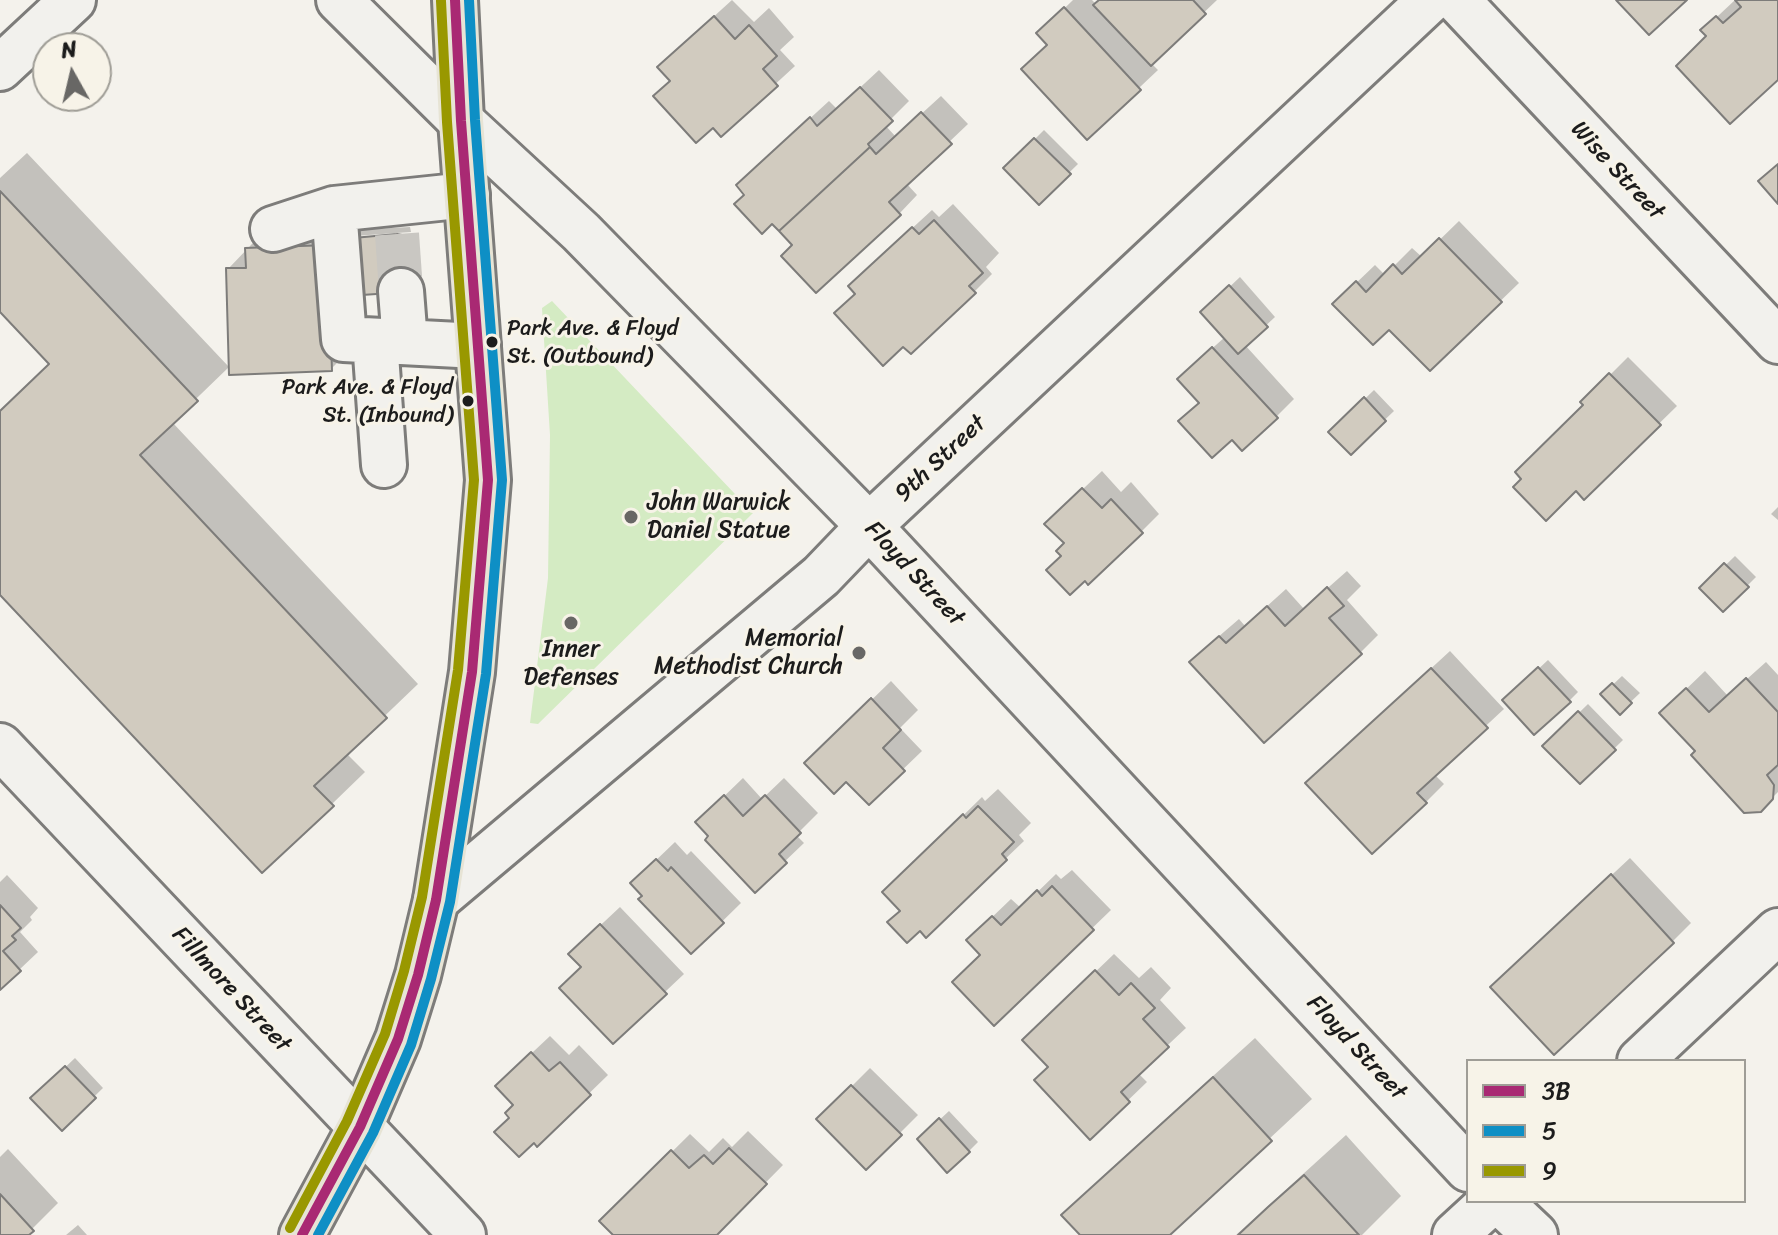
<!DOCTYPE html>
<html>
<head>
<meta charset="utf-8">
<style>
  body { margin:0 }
  #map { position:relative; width:1778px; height:1235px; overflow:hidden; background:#f4f2ec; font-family:Sriracha,sans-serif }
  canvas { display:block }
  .legend { position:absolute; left:1466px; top:1059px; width:280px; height:144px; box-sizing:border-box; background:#f7f3e8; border:2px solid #9f9d96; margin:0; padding:10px 14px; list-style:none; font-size:24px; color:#1c1c1c }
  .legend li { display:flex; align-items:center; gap:16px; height:40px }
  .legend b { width:40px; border:2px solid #9f9d96 }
  .north { position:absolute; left:32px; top:32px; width:80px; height:80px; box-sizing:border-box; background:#f7f3e8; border:2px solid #9f9d96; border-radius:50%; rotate:352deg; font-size:22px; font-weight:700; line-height:32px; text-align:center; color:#1c1c1c }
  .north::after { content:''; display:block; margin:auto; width:28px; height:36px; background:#686765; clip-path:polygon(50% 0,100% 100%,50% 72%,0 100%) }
</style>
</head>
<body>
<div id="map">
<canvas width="1778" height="1235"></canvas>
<ul class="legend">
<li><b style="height:10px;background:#a92973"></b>3B</li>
<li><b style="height:10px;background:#0e8fc5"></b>5</li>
<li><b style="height:10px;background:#999800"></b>9</li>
</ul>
<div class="north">N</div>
</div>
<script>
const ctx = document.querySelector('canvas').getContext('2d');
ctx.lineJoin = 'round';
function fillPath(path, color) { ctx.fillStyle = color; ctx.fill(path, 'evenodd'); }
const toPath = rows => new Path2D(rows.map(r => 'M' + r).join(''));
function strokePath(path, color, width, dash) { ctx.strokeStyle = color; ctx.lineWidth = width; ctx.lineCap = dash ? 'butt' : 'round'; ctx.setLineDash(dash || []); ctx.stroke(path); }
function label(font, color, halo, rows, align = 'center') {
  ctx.font = font + ' Sriracha,sans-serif'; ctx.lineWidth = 6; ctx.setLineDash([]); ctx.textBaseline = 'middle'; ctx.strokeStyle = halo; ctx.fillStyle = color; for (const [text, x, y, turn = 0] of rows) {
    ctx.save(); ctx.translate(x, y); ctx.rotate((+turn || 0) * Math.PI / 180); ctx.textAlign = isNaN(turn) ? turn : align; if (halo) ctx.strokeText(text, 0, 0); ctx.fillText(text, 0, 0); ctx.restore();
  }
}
const green = toPath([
  [552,301,753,513,538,724,530,723,548,578,549,508,550,435,542,308]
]);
const shadow = toPath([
  [732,0,754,22,769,8,794,37,780,50,795,66,721,134,672,80,678,49],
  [1073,0,1092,0,1097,5,1102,0,1217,0,1151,63,1158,70,1087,137,1049,44,1039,33],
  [1735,0,1778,0,1778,77,1703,30],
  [879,70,909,101,885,125,896,137,941,96,968,124,906,183,917,195,899,214,795,245,747,194,757,167,829,101,837,109],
  [1044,130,1078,164,1039,202,1006,168],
  [27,153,229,367,172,422,418,684,346,753,365,772,332,804,0,592,0,411,51,363,0,309,0,178],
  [953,204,999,253,986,267,992,274,974,292,869,268,932,210,939,217],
  [1459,221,1519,283,1430,369,1353,286,1375,265,1385,275,1412,248,1422,257],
  [273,222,354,230,410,227,411,232,354,236,354,240,411,236,414,281,356,293,357,343,331,369,228,269],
  [1240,277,1275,317,1245,345,1294,399,1276,417,1201,402,1198,361,1225,337,1203,312],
  [1628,357,1677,406,1584,497,1586,405,1583,402],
  [1374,390,1394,411,1351,452,1331,432],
  [1102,471,1121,492,1131,482,1159,514,1141,532,1063,556,1066,543,1065,506],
  [1778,507,1778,520,1771,514],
  [1735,556,1756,577,1723,610,1702,588],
  [1347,571,1361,586,1347,600,1378,635,1360,653,1210,644,1239,619,1245,626,1286,589,1304,609],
  [1450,651,1504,709,1434,774,1444,784,1426,802,1326,765],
  [1548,660,1578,692,1569,701,1505,700],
  [1766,662,1778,675,1778,792,1760,810,1698,751,1680,695,1705,671,1728,696],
  [1622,676,1640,693,1620,712,1603,694],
  [891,681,918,710,900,728,922,751,869,802,846,780,807,763],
  [1588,704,1623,740,1580,782,1545,746],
  [743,778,762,799,784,778,818,813,796,835,804,843,755,890,716,804],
  [998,789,1031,823,1019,835,1024,841,926,935,885,892,982,797,985,801],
  [675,842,687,855,691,851,741,903,691,952,644,895,651,865],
  [1630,858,1691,923,1673,941,1511,969],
  [1072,870,1111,910,994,1023,983,955,987,922,1011,899,1021,908,1056,874,1061,879],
  [7,875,38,908,30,917,32,920,20,932,38,952,0,988,0,882],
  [620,907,684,974,613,1041,583,967,589,936],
  [1114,954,1139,978,1151,967,1171,988,1160,1000,1186,1028,1138,1073,1147,1082,1090,1137,1051,1066,1043,1022],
  [550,1036,569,1055,579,1045,608,1075,537,1144,512,1117,516,1105,516,1068],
  [1255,1038,1312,1099,1166,1235,1083,1235,1064,1215,1105,1174],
  [75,1058,103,1088,62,1128,33,1098],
  [870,1068,918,1115,866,1167,819,1119],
  [949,1111,978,1142,969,1151,919,1139],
  [748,1131,783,1165,714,1235,615,1235,602,1221,690,1134,709,1152,723,1138,732,1147],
  [1346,1135,1401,1196,1362,1235,1236,1235],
  [8,1149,58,1203,26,1235,0,1235,0,1157],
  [78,1225,87,1235,66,1235]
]);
const building = toPath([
  [1099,0,1193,0,1206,14,1151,66,1093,5,1099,0],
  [1616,0,1687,0,1649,35,1616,0],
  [1735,0,1778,0,1778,80,1730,124,1676,66,1706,36,1700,30,1716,16,1723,23,1741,7,1735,0],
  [1064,7,1141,90,1087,140,1021,69,1047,45,1036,33,1064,7],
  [714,16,735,39,749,25,777,56,763,69,778,86,721,137,713,128,696,143,653,96,670,81,657,67,714,16],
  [860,87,893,121,868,144,870,147,779,231,772,224,762,234,734,204,744,195,736,185,810,117,817,126,860,87],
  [921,112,952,144,889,202,901,215,816,293,781,256,792,245,779,231,870,147,876,154,921,112],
  [1034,138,1071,174,1039,205,1003,168,1034,138],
  [1778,164,1778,204,1758,181,1778,164],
  [0,191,198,401,140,455,387,718,314,786,334,806,262,873,0,595,0,411,49,364,0,312,0,191],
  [934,220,983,273,969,286,976,293,911,354,903,347,883,366,834,313,855,294,848,286,912,227,919,234,934,220],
  [397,234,402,235,406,292,347,296,342,239,397,234],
  [1439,238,1502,302,1430,371,1389,330,1373,345,1332,304,1356,281,1366,292,1393,264,1402,274,1439,238],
  [328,245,332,371,229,375,226,268,246,268,245,248,328,245],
  [1229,285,1268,327,1238,354,1200,312,1229,285],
  [1212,347,1278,418,1242,451,1232,440,1212,458,1178,421,1199,403,1177,379,1212,347],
  [1609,373,1661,425,1584,500,1576,491,1546,521,1513,487,1521,479,1515,472,1583,405,1580,402,1609,373],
  [1364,397,1386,421,1351,455,1328,432,1364,397],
  [1082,488,1102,508,1111,499,1143,533,1088,585,1085,581,1070,595,1046,570,1061,556,1056,551,1064,543,1044,524,1082,488],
  [1724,563,1749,587,1723,612,1699,588,1724,563],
  [1327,587,1344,606,1329,618,1362,654,1264,743,1189,662,1219,636,1226,643,1267,606,1285,626,1327,587],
  [1538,667,1571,702,1534,735,1502,700,1538,667],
  [1431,668,1488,728,1417,793,1427,803,1372,854,1305,783,1431,668],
  [1746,678,1778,712,1778,765,1767,775,1774,785,1773,799,1761,812,1744,813,1691,755,1695,751,1659,713,1686,688,1709,712,1746,678],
  [1612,683,1632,703,1620,715,1600,694,1612,683],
  [871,698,901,730,883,748,905,771,869,805,846,782,834,794,804,763,871,698],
  [1578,711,1616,750,1580,784,1542,746,1578,711],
  [724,795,743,816,765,795,801,833,779,854,787,863,755,893,705,840,708,836,695,822,724,795],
  [978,806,1014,842,1002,854,1007,860,926,938,920,931,907,943,887,922,900,911,882,892,963,814,966,818,978,806],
  [656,859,668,871,671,867,724,923,691,954,638,899,642,896,630,883,656,859],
  [1611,874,1674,943,1554,1055,1490,987,1611,874],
  [1052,886,1094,930,994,1026,952,982,980,955,966,940,992,916,1001,925,1037,890,1042,896,1052,886],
  [0,905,21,928,12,936,16,940,3,951,21,971,0,990,0,905],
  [600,924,667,994,613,1044,559,988,581,967,568,954,600,924],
  [1095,970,1119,995,1131,983,1155,1008,1143,1019,1169,1047,1121,1092,1130,1102,1090,1140,1034,1080,1048,1067,1022,1040,1095,970],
  [531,1052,549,1071,560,1062,591,1095,537,1147,534,1143,519,1157,494,1132,509,1118,505,1113,513,1105,495,1086,531,1052],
  [65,1066,96,1098,62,1131,30,1098,65,1066],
  [1213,1077,1272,1141,1170,1235,1080,1235,1061,1215,1213,1077],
  [851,1085,902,1135,866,1170,816,1119,851,1085],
  [939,1118,970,1152,947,1173,917,1139,939,1118],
  [729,1148,767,1184,717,1235,613,1235,599,1221,671,1150,689,1168,704,1155,713,1164,729,1148],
  [1304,1175,1359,1235,1238,1235,1268,1207,1304,1175],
  [0,1194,34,1231,29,1235,0,1235,0,1194]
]);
const minorTunnel = toPath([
  [397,234,401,291]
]);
const minor = toPath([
  [339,0,461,121,581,232,869,526,1468,1169],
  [1457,0,1778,341],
  [0,68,73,0],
  [467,195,334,209,344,339,478,346],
  [273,229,334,209],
  [401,291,405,342],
  [375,341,384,465],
  [0,746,463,1235],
  [436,900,821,576,869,526,1430,0],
  [1640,1061,1778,931],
  [1499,1201,1535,1235],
  [1455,1235,1492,1201]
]);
const major = toPath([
  [302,1235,360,1127,398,1039,418,975,436,900,472,672,488,480,461,121,455,0]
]);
const bus1 = toPath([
  [302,1235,360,1127,398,1039,418,975,436,900,472,672,488,480,461,121,455,0]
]);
const bus2 = toPath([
  [318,1235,373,1133,411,1045,431,979,450,902,486,674,502,480,475,120,469,0]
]);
const bus3 = toPath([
  [290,1228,347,1121,385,1034,404,971,422,897,458,670,474,480,447,122,441,1]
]);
const markers = [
  [492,342,7,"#1c1c1c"],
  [468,401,7,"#1c1c1c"],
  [631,517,8,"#686765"],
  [571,623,8,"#686765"],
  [859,653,8,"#686765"]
];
const busNames = [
  ["Park Ave. & Floyd",507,329],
  ["St. (Outbound)",507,357],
  ["Park Ave. & Floyd",453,388,"right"],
  ["St. (Inbound)",453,416,"right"]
];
const streetNames = [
  ["Wise Street",1617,171,47],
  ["9th Street",941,459,-43],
  ["Floyd Street",914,574,47],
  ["Fillmore Street",231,990,47],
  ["Floyd Street",1356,1048,47]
];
const poiNames = [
  ["John Warwick",647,503],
  ["Daniel Statue",647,531],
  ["Memorial",843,639,"right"],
  ["Methodist Church",843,667,"right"],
  ["Inner",571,650,"center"],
  ["Defenses",571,678,"center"]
];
fillPath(green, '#d4ebc3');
fillPath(shadow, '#0003');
fillPath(building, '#d1cbbf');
strokePath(building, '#7d7c7a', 2);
strokePath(minorTunnel, '#c9c7c2', 44, [44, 22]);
strokePath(minor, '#7d7c7a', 50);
strokePath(major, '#7d7c7a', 50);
strokePath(minor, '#f2f1ed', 44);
strokePath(major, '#e7e4d5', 44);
strokePath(bus1, '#a92973', 10);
strokePath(bus2, '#0e8fc5', 10);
strokePath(bus3, '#999800', 10);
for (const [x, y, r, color] of markers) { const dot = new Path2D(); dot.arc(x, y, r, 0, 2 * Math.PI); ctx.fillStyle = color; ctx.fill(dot); strokePath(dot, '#f7f3e8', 3); }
label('22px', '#1c1c1c', '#f7f3e8', busNames, 'left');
label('24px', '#1c1c1c', '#f7f3e8', streetNames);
label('24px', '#1c1c1c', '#f7f3e8', poiNames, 'left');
</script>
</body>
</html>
